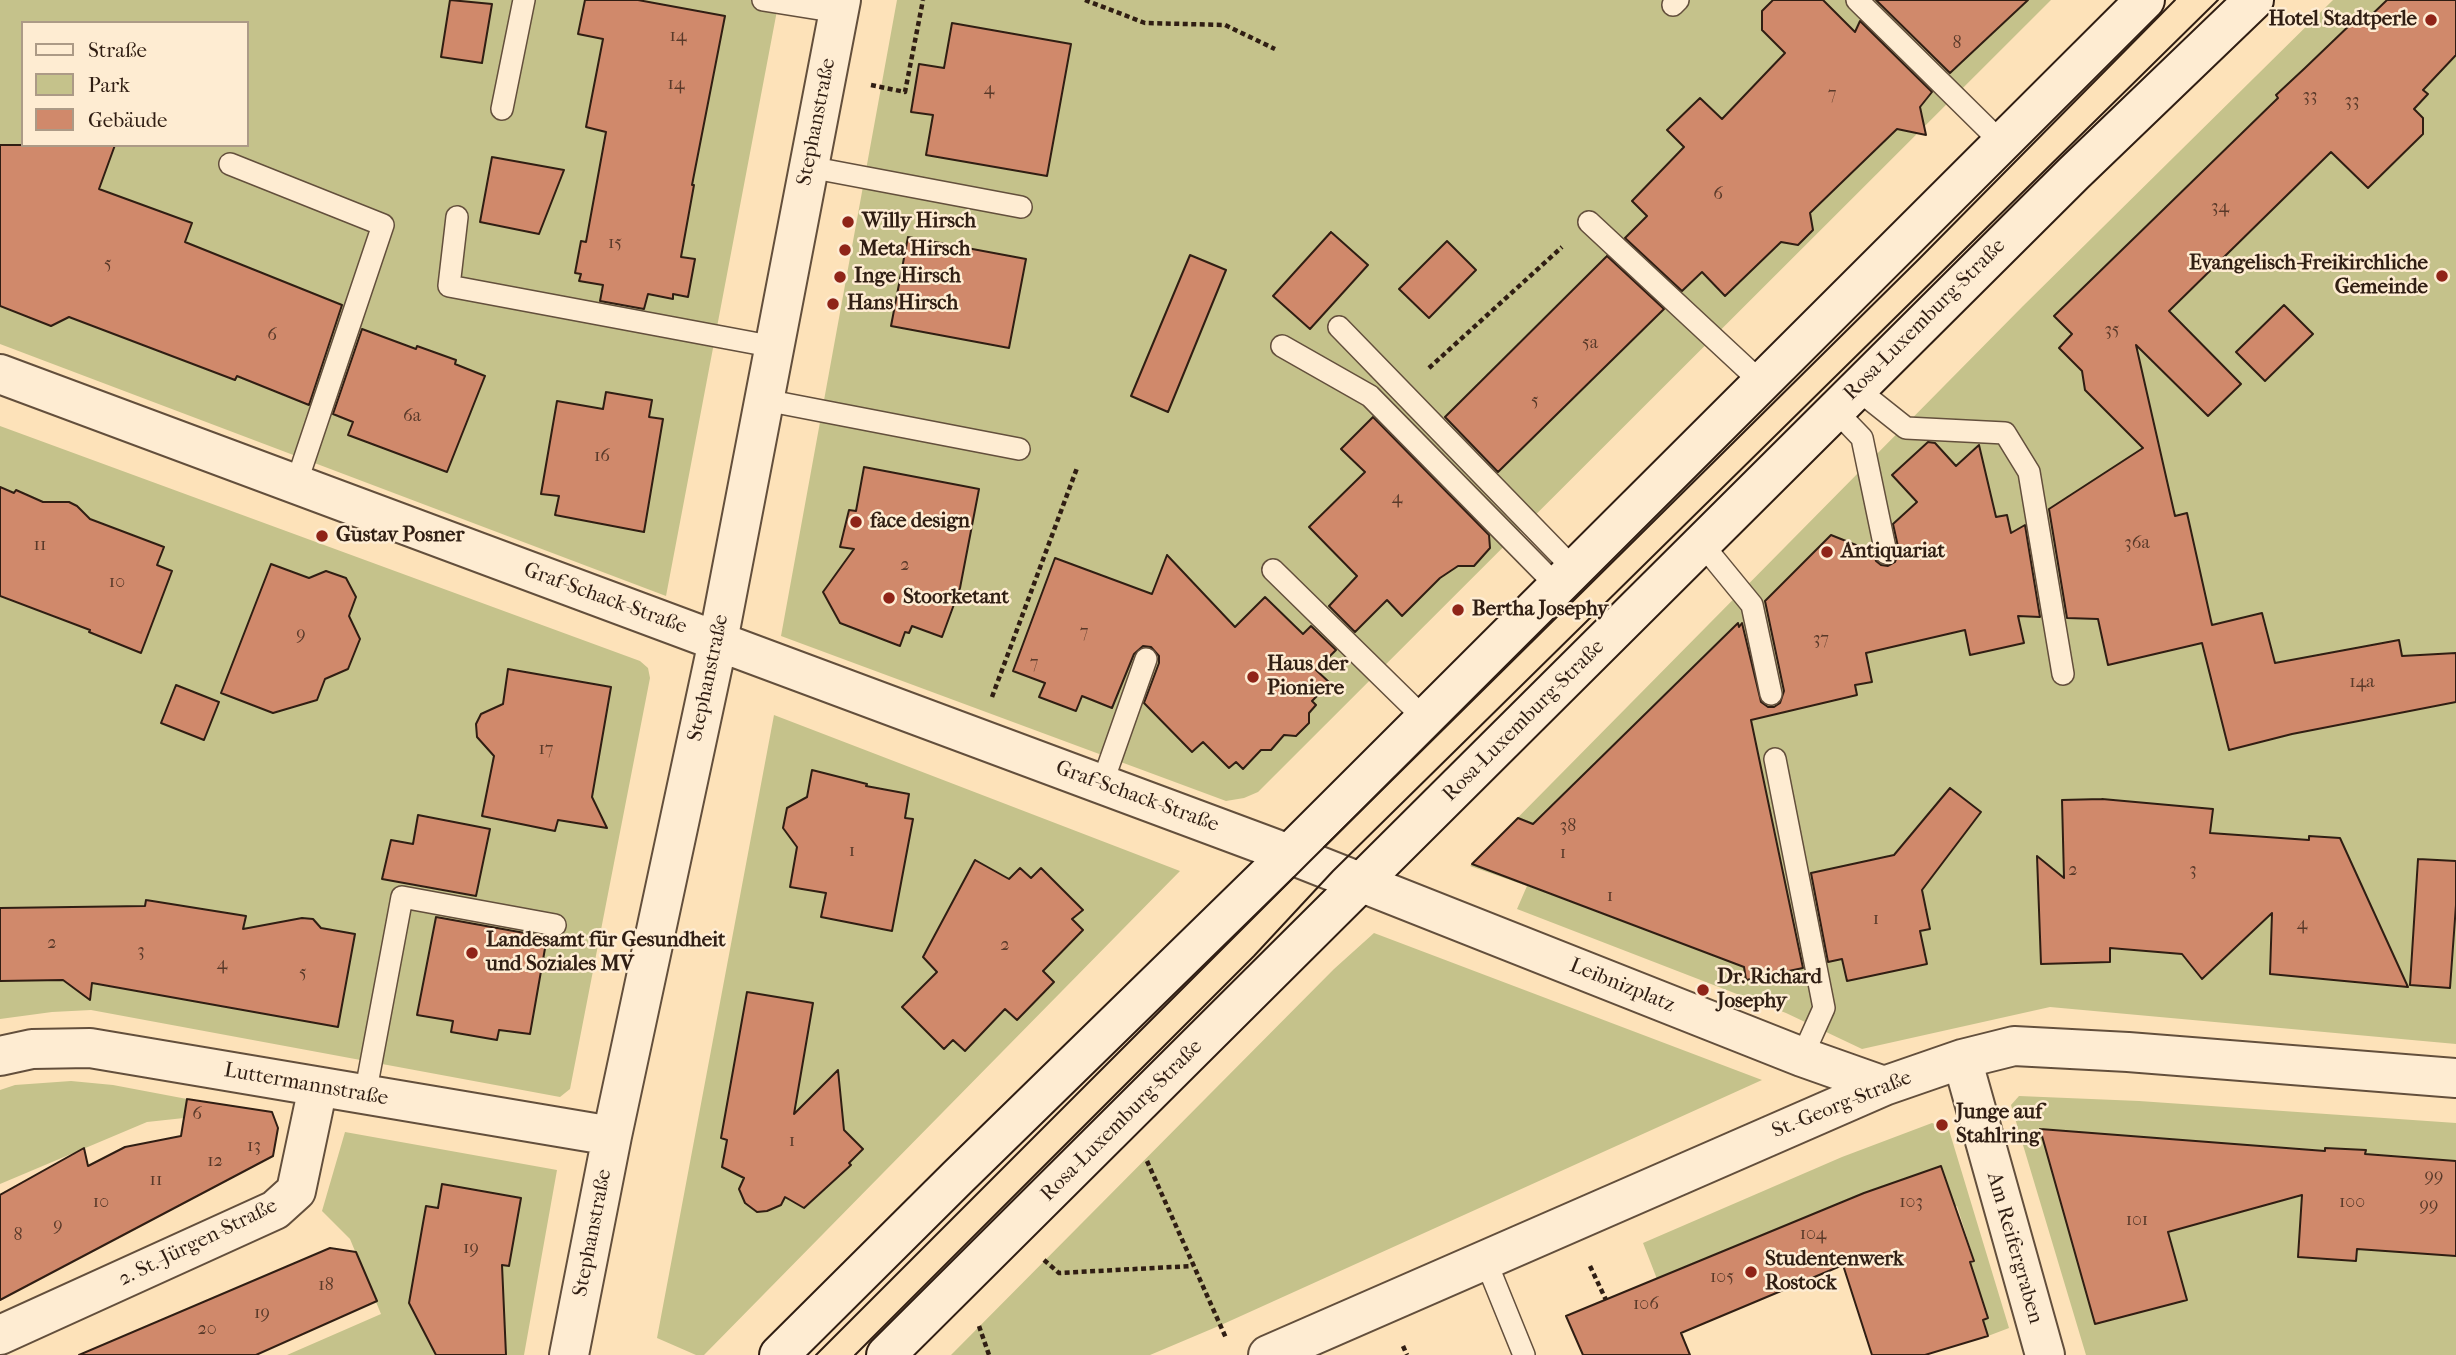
<!DOCTYPE html>
<html>
<head>
<meta charset="utf-8">
<style>
  body { margin:0 }
  #map { position:relative; width:2456px; height:1355px; overflow:hidden; background:#fde2b9; font-family:"IM FELL French Canon",serif }
  canvas { display:block }
  .legend { position:absolute; left:21px; top:21px; width:228px; height:126px; box-sizing:border-box; background:#feecd2; border:2px solid #ac9a86; margin:0; padding:9px 12px; list-style:none; font-size:21px; color:#301e13 }
  .legend li { display:flex; align-items:center; gap:14px; height:35px }
  .legend b { width:35px; border:2px solid #ac9a86 }
</style>
</head>
<body>
<div id="map">
<canvas width="2456" height="1355"></canvas>
<ul class="legend">
<li><b style="height:9px;background:#feecd2"></b>Straße</li>
<li><b style="height:19px;background:#c5c28b"></b>Park</li>
<li><b style="height:19px;background:#d0896b"></b>Gebäude</li>
</ul>
</div>
<script>
const ctx = document.querySelector('canvas').getContext('2d');
ctx.lineJoin = 'round';
function fillPath(path, color) { ctx.fillStyle = color; ctx.fill(path, 'evenodd'); }
const toPath = rows => new Path2D(rows.map(r => 'M' + r).join(''));
function strokePath(path, color, width, dash) { ctx.strokeStyle = color; ctx.lineWidth = width; ctx.lineCap = dash ? 'butt' : 'round'; ctx.setLineDash(dash || []); ctx.stroke(path); }
function label(font, color, halo, rows, align = 'center') {
  ctx.font = font + ' "IM FELL French Canon",serif'; ctx.lineWidth = 5; ctx.setLineDash([]); ctx.textBaseline = 'middle'; ctx.strokeStyle = halo; ctx.fillStyle = color; for (const [text, x, y, turn = 0] of rows) {
    ctx.save(); ctx.translate(x, y); ctx.rotate((+turn || 0) * Math.PI / 180); ctx.textAlign = isNaN(turn) ? turn : align; if (halo) ctx.strokeText(text, 0, 0); ctx.fillText(text, 0, 0); ctx.restore();
  }
}
const green = toPath([
  [0,0,779,0,666,596,0,344],
  [23,23,247,23,247,145,23,145],
  [897,0,2051,0,1258,792,1244,798,1226,801,781,636],
  [2333,0,2456,0,2456,1044,2050,1007,1862,1049,1786,1013,1517,909,1527,886,1470,866,2023,306],
  [0,426,640,661,648,668,650,678,570,1089,560,1097,91,1010,52,1012,0,1019],
  [774,715,1180,871,704,1355,696,1355,657,1338],
  [1374,933,1762,1080,1221,1325,1150,1355,951,1355,1334,969],
  [71,1081,113,1085,187,1099,184,1118,147,1122,0,1184,0,1090,15,1085],
  [2019,1096,2139,1101,2456,1123,2456,1355,2086,1355,2011,1105],
  [1932,1123,1949,1130,2009,1328,1988,1336,1983,1320,1988,1318,1970,1262,1974,1260,1957,1206,1954,1207,1941,1166,1864,1193,1657,1279,1643,1243,1842,1157],
  [345,1132,557,1170,524,1355,287,1355,381,1314,350,1239,322,1211]
]);
const building = toPath([
  [450,0,492,4,482,63,441,57,450,0],
  [585,0,638,0,725,16,692,185,694,185,681,257,695,259,688,297,673,294,673,299,648,294,644,309,600,301,603,285,579,281,581,274,575,273,581,241,586,242,606,132,586,127,603,39,578,34,585,0],
  [1773,0,1823,0,1855,32,1860,21,1932,92,1920,107,1926,135,1897,129,1810,213,1813,230,1798,245,1781,242,1725,296,1702,272,1682,291,1625,238,1647,216,1632,201,1684,147,1667,130,1700,98,1722,119,1785,53,1762,30,1762,11,1773,0],
  [1876,0,2028,0,1950,73,1876,0],
  [2387,0,2456,0,2456,55,2423,90,2428,94,2414,109,2423,118,2423,134,2368,188,2331,152,2169,311,2241,384,2208,416,2136,345,2175,516,2187,513,2212,625,2262,613,2275,663,2399,640,2402,656,2456,653,2456,702,2292,734,2229,750,2202,643,2108,665,2098,619,2067,618,2049,509,2143,448,2085,390,2082,371,2059,348,2072,334,2054,316,2278,98,2276,95,2305,68,2354,21,2360,26,2387,0],
  [952,23,1071,44,1047,176,926,155,933,115,911,112,919,64,944,68,952,23],
  [0,145,115,145,99,189,192,223,185,242,342,305,309,405,237,376,235,380,69,317,51,326,0,306,0,145],
  [492,157,564,170,539,234,480,222,492,157],
  [1331,232,1368,265,1310,329,1273,296,1331,232],
  [908,237,1026,259,1009,348,891,326,908,237],
  [1447,241,1476,270,1429,318,1399,289,1447,241],
  [1190,255,1226,270,1168,412,1131,396,1190,255],
  [1607,256,1664,309,1498,472,1445,417,1607,256],
  [2284,305,2313,334,2265,381,2236,352,2284,305],
  [362,329,416,349,417,346,456,360,455,364,485,376,447,472,348,435,353,422,333,414,362,329],
  [606,392,652,400,649,417,663,419,644,532,555,515,559,496,541,494,557,401,603,409,606,392],
  [1373,417,1489,535,1490,548,1474,566,1458,566,1440,578,1402,616,1387,600,1355,632,1329,606,1357,576,1309,527,1365,472,1341,449,1373,417],
  [1928,442,1935,443,1956,466,1979,445,1996,517,2007,515,2011,533,2025,525,2040,617,2018,616,2024,643,1970,655,1965,630,1866,653,1872,682,1855,685,1857,695,1751,720,1803,968,1746,980,1744,967,1472,864,1518,818,1533,824,1738,623,1739,627,1742,623,1761,702,1768,707,1774,707,1780,703,1784,691,1765,601,1831,535,1866,549,1871,545,1876,561,1881,565,1888,566,1895,562,1899,551,1893,524,1917,502,1892,475,1928,442],
  [864,467,979,489,960,588,942,637,912,626,909,633,905,632,900,646,840,623,823,592,854,549,840,547,849,510,856,511,864,467],
  [0,487,14,493,16,490,43,502,69,502,77,506,90,519,164,547,157,565,172,571,141,653,89,632,90,630,0,596,0,487],
  [1167,555,1235,627,1265,597,1303,634,1311,626,1336,650,1316,670,1330,683,1312,701,1316,705,1309,713,1309,723,1296,736,1284,735,1271,750,1261,750,1243,769,1236,762,1229,768,1203,742,1192,752,1144,703,1159,663,1159,656,1151,647,1143,646,1134,654,1112,708,1082,696,1076,711,1039,697,1045,683,1013,671,1055,558,1152,594,1167,555],
  [271,564,309,578,326,571,346,578,356,597,349,616,360,639,348,669,325,679,317,700,273,713,221,693,271,564],
  [508,669,611,687,592,797,607,828,558,820,555,831,482,816,494,756,477,737,476,724,481,714,503,704,508,669],
  [176,685,219,702,204,740,161,723,176,685],
  [812,770,867,784,866,786,909,794,905,818,913,819,892,931,821,917,826,893,790,887,797,847,783,828,787,808,807,797,812,770],
  [1950,788,1981,812,1922,890,1930,929,1920,931,1927,964,1847,981,1842,959,1828,962,1811,873,1894,855,1950,788],
  [2102,799,2213,809,2210,833,2309,840,2309,836,2340,838,2408,987,2270,974,2272,913,2202,979,2182,954,2110,948,2110,962,2041,964,2037,856,2064,878,2062,800,2102,799],
  [418,815,490,829,476,896,382,879,391,840,413,844,418,815],
  [2418,859,2456,861,2456,905,2450,988,2410,985,2418,859],
  [975,860,1009,879,1020,868,1031,878,1041,868,1083,910,1072,919,1083,930,1043,971,1054,982,1017,1020,1005,1009,965,1051,953,1040,944,1049,902,1007,937,972,923,957,975,860],
  [146,900,246,916,243,929,302,918,313,919,321,928,355,934,338,1027,92,983,90,1000,63,980,0,981,0,908,145,906,146,900],
  [436,917,547,937,530,1034,499,1030,497,1040,451,1032,453,1021,417,1015,436,917],
  [747,992,813,1003,794,1114,838,1070,844,1130,863,1149,849,1163,851,1165,804,1208,785,1197,781,1205,767,1211,757,1212,745,1203,739,1189,744,1178,722,1167,727,1140,721,1138,747,992],
  [187,1099,272,1112,278,1128,273,1156,0,1300,0,1195,84,1148,88,1166,125,1147,181,1136,187,1099],
  [2040,1129,2325,1151,2325,1148,2366,1150,2365,1154,2456,1161,2456,1256,2357,1249,2356,1261,2298,1257,2302,1195,2168,1232,2187,1300,2095,1324,2040,1129],
  [1941,1166,1974,1261,1970,1262,1988,1318,1983,1320,1988,1336,1925,1355,1872,1355,1843,1265,1681,1333,1690,1355,1583,1355,1566,1316,1864,1193,1941,1166],
  [442,1184,521,1198,509,1266,502,1265,506,1355,436,1355,409,1303,426,1206,438,1208,442,1184],
  [330,1248,356,1252,377,1301,256,1355,79,1355,330,1248]
]);
const path = toPath([
  [1085,0,1145,23,1225,25,1275,49],
  [871,85,905,92,923,0],
  [1429,368,1562,247],
  [992,697,1077,468],
  [1147,1161,1226,1338],
  [1044,1260,1059,1273,1192,1266],
  [1590,1266,1606,1300],
  [979,1326,989,1355],
  [1403,1346,1407,1355]
]);
const lane = toPath([
  [763,0,838,12],
  [1857,0,2001,142],
  [1673,5,1678,0],
  [502,109,524,0],
  [230,164,383,225,296,484],
  [809,167,1021,207],
  [457,217,449,286,775,347],
  [1589,222,1761,382],
  [1339,327,1574,569],
  [1282,346,1370,396,1557,586],
  [1857,389,1906,428,2005,433,2029,472,2063,674],
  [765,400,1019,449],
  [1835,410,1862,438,1886,553],
  [1702,544,1752,605,1771,694],
  [1273,570,1424,718],
  [1775,759,1824,1008,1802,1057],
  [1102,784,1146,659],
  [365,1095,402,897,555,925],
  [1485,1259,1524,1355]
]);
const street = toPath([
  [0,374,1289,854,1802,1057,1884,1086],
  [0,1056,32,1049,90,1048,612,1136],
  [1962,1059,2045,1355],
  [0,1335,275,1210,296,1191,318,1087],
  [569,1355,612,1136,718,641,841,0],
  [1268,1355,1884,1086,1962,1059,2014,1046,2128,1052,2456,1078]
]);
const secondary = toPath([
  [779,1355,958,1177,1289,854,2145,0],
  [886,1355,2074,173,2254,0]
]);
const tram = toPath([
  [816,1355,1309,862,1919,259,2175,0],
  [855,1355,1254,956,1333,871,2218,0]
]);
const markers = [
  [2431,20,7,"#8f2418"],
  [848,222,7,"#8f2418"],
  [845,250,7,"#8f2418"],
  [2442,276,7,"#8f2418"],
  [840,277,7,"#8f2418"],
  [833,304,7,"#8f2418"],
  [856,522,7,"#8f2418"],
  [322,536,7,"#8f2418"],
  [1827,552,7,"#8f2418"],
  [889,598,7,"#8f2418"],
  [1458,610,7,"#8f2418"],
  [1253,677,7,"#8f2418"],
  [472,953,7,"#8f2418"],
  [1703,990,7,"#8f2418"],
  [1942,1125,7,"#8f2418"],
  [1751,1272,7,"#8f2418"]
];
const numberNames = [
  ["14",678,37],
  ["8",1957,44],
  ["14",676,85],
  ["4",989,90],
  ["7",1832,95],
  ["33",2310,97],
  ["33",2352,102],
  ["6",1718,195],
  ["34",2220,208],
  ["15",615,244],
  ["5",108,265],
  ["35",2112,331],
  ["6",272,336],
  ["5a",1590,344],
  ["5",1535,402],
  ["6a",412,417],
  ["16",602,457],
  ["4",1397,499],
  ["36a",2137,544],
  ["11",40,546],
  ["2",905,566],
  ["10",117,583],
  ["7",1084,633],
  ["9",301,635],
  ["37",1821,640],
  ["7",1034,664],
  ["14a",2362,683],
  ["17",546,750],
  ["38",1568,827],
  ["1",852,852],
  ["1",1563,854],
  ["2",2073,871],
  ["3",2193,871],
  ["1",1610,897],
  ["1",1876,920],
  ["4",2302,925],
  ["2",52,944],
  ["2",1005,946],
  ["3",141,952],
  ["4",222,965],
  ["5",303,974],
  ["6",197,1115],
  ["1",792,1142],
  ["13",254,1147],
  ["12",215,1162],
  ["99",2434,1177],
  ["11",156,1181],
  ["10",101,1203],
  ["103",1911,1203],
  ["100",2352,1203],
  ["99",2429,1206],
  ["101",2137,1221],
  ["9",58,1226],
  ["104",1813,1235],
  ["8",18,1236],
  ["19",471,1249],
  ["105",1722,1278],
  ["18",326,1286],
  ["106",1646,1305],
  ["19",262,1314],
  ["20",207,1330]
];
const poiNames = [
  ["Hotel Stadtperle",2417,20,"right"],
  ["Willy Hirsch",862,222],
  ["Meta Hirsch",859,250],
  ["Evangelisch-Freikirchliche",2428,264,"right"],
  ["Gemeinde",2428,288,"right"],
  ["Inge Hirsch",854,277],
  ["Hans Hirsch",847,304],
  ["face design",870,522],
  ["Gustav Posner",336,536],
  ["Antiquariat",1841,552],
  ["Stoorketant",903,598],
  ["Bertha Josephy",1472,610],
  ["Haus der",1267,665],
  ["Pioniere",1267,689],
  ["Landesamt für Gesundheit",486,941],
  ["und Soziales MV",486,965],
  ["Dr. Richard",1717,978],
  ["Josephy",1717,1002],
  ["Junge auf",1956,1113],
  ["Stahlring",1956,1137],
  ["Studentenwerk",1765,1260],
  ["Rostock",1765,1284]
];
const streetNames = [
  ["Stephanstraße",817,122,-79],
  ["Rosa-Luxemburg-Straße",1925,320,-45],
  ["Graf-Schack-Straße",605,599,20],
  ["Stephanstraße",709,678,-78],
  ["Rosa-Luxemburg-Straße",1524,721,-45],
  ["Graf-Schack-Straße",1137,797,20],
  ["Leibnizplatz",1622,986,22],
  ["Luttermannstraße",306,1085,10],
  ["St.-Georg-Straße",1842,1105,-22],
  ["Rosa-Luxemburg-Straße",1122,1121,-45],
  ["Stephanstraße",593,1233,-79],
  ["2. St.-Jürgen-Straße",198,1243,-26],
  ["Am Reifergraben",2014,1248,74]
];
fillPath(green, '#c5c28b');
fillPath(building, '#d0896b');
strokePath(building, '#301e13', 2);
strokePath(lane, '#634f3c', 24);
strokePath(street, '#634f3c', 42);
strokePath(secondary, '#301e13', 42);
strokePath(path, '#301e13', 4.5, [5, 3.5]);
strokePath(lane, '#feecd2', 21);
strokePath(street, '#feecd2', 38);
strokePath(secondary, '#feecd2', 38);
strokePath(tram, '#301e13', 2);
for (const [x, y, r, color] of markers) { const dot = new Path2D(); dot.arc(x, y, r, 0, 2 * Math.PI); ctx.fillStyle = color; ctx.fill(dot); strokePath(dot, '#feecd2', 2.5); }
label('18px', '#583929', null, numberNames);
label('bold 21px', '#301e13', '#feecd2', poiNames, 'left');
label('21px', '#301e13', '#feecd2', streetNames);
</script>
</body>
</html>
